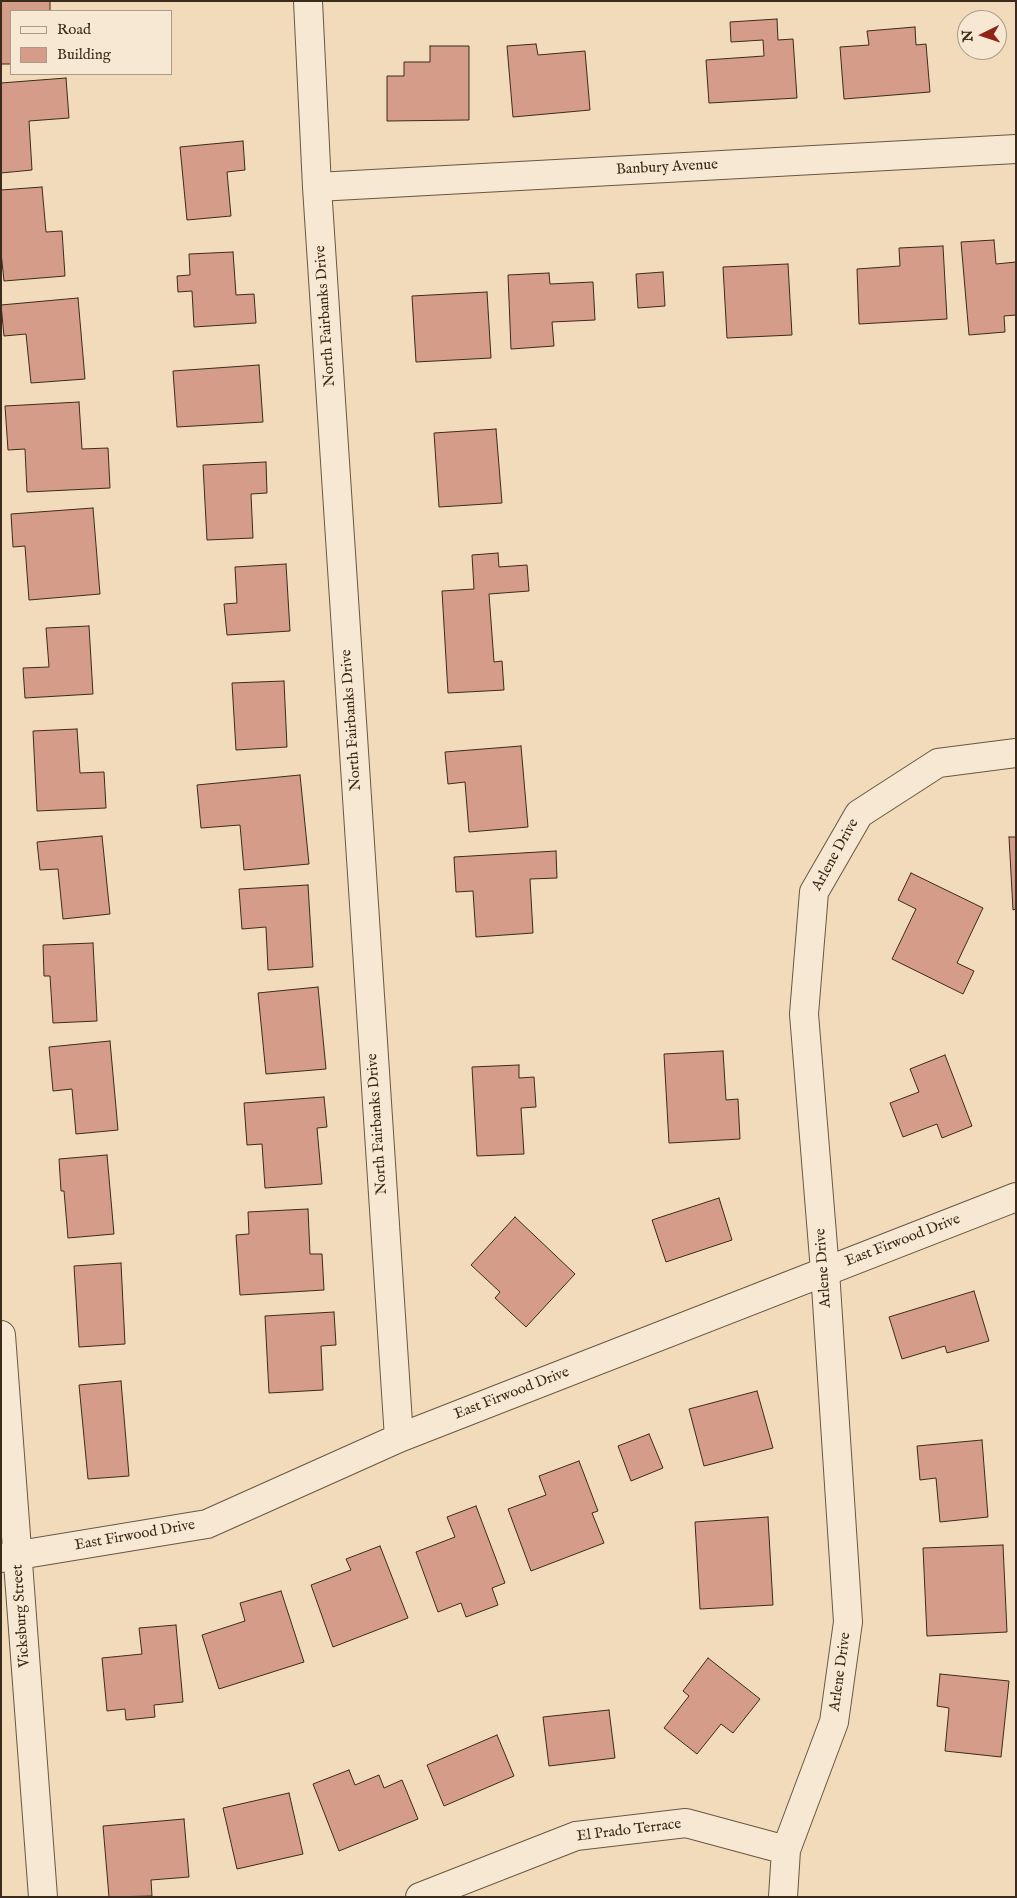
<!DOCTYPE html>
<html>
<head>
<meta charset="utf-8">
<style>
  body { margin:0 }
  #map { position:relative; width:1017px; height:1898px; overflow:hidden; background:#f1dbba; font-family:"IM FELL English",serif }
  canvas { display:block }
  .frame { position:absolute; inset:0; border:2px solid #3b2b1a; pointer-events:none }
  .legend { position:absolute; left:10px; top:10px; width:162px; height:65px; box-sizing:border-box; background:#f6e8d2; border:1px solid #ab9c88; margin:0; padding:6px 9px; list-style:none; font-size:15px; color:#3b2b1a }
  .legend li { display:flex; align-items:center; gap:10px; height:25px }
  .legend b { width:25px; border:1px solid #ab9c88 }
  .north { position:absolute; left:957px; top:10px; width:50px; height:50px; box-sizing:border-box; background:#f6e8d2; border:1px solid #ab9c88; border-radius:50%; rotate:266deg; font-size:14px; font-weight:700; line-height:20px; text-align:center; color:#3b2b1a }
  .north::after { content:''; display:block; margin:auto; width:18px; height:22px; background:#8f2418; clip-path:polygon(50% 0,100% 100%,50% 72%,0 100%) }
</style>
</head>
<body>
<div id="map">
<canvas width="1017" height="1898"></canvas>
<div class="frame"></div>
<ul class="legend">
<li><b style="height:6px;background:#f6e8d2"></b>Road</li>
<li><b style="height:14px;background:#d69c8a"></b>Building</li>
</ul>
<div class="north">N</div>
</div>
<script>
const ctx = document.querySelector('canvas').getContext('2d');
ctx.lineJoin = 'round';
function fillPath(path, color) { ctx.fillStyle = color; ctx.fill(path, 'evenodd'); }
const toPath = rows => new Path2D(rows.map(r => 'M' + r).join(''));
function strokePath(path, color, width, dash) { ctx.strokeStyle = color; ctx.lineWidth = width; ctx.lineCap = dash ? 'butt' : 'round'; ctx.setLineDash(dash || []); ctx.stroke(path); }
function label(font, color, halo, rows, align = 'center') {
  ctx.font = font + ' "IM FELL English",serif'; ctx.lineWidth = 5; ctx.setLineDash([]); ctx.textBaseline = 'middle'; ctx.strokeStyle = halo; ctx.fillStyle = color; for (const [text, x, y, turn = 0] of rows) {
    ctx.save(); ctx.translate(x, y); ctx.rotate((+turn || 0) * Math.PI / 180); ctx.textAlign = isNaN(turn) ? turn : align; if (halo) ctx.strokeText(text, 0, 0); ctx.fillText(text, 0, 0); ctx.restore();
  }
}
const building = toPath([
  [1,1,50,1,50,11,11,11,11,64,1,64,1,1],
  [777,19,778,40,793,39,797,98,709,103,706,60,764,56,763,40,731,42,730,22,777,19],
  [915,27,916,45,926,44,930,92,844,99,840,47,869,45,867,31,915,27],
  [536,44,538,55,585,51,590,110,513,117,507,46,536,44],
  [430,46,469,46,469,120,387,121,387,76,404,76,404,62,430,62,430,46],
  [66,78,69,118,29,121,32,170,1,173,1,83,66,78],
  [243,141,245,170,227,172,231,216,187,220,180,147,243,141],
  [42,187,46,232,62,231,65,276,4,281,1,252,1,190,42,187],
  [994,240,996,264,1016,262,1016,315,1004,316,1005,332,969,335,961,242,994,240],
  [943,246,947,319,859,324,857,269,900,266,899,248,943,246],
  [233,252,236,295,254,294,256,323,194,327,192,291,178,292,177,276,190,275,189,254,233,252],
  [788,264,792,335,727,338,723,267,788,264],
  [663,272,665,306,638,308,636,274,663,272],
  [549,273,550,284,593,282,595,320,552,322,554,346,511,349,508,275,549,273],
  [487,292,491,358,416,362,412,296,487,292],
  [78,298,85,379,31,383,26,334,4,336,1,305,78,298],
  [259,365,263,422,177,427,173,371,259,365],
  [79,402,82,449,108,448,110,488,27,492,25,449,8,450,5,406,79,402],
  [496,429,502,503,439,507,434,433,496,429],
  [266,462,267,493,251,494,253,538,207,540,203,465,266,462],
  [93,508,100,594,29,600,25,546,13,547,11,514,93,508],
  [498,553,499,567,527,565,529,591,489,594,494,662,502,661,504,690,448,693,442,591,474,589,472,555,498,553],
  [286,564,290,631,227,635,224,604,237,603,235,567,286,564],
  [89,626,93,694,25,698,23,668,49,667,46,628,89,626],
  [284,681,287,747,236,750,232,683,284,681],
  [77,729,80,773,104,772,106,808,37,811,33,731,77,729],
  [521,746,528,827,469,832,465,782,448,784,445,752,521,746],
  [300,775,309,864,244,870,240,825,201,828,197,785,300,775],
  [102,836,110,914,63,919,58,869,40,870,37,842,102,836],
  [1009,837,1016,837,1016,909,1013,910,1009,837],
  [556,851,557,878,530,879,533,933,476,937,473,891,456,892,454,857,556,851],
  [911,873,983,908,957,963,974,971,963,994,892,959,916,909,898,900,911,873],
  [308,885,313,967,268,970,266,927,242,929,239,889,308,885],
  [93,943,97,1021,53,1023,50,976,44,976,43,945,93,943],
  [318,987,326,1069,266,1074,258,993,318,987],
  [110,1041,118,1130,76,1134,72,1089,53,1091,49,1047,110,1041],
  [723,1051,726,1100,738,1099,740,1139,669,1143,664,1054,723,1051],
  [945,1055,972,1126,942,1138,937,1124,903,1137,890,1103,919,1092,910,1069,945,1055],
  [519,1065,519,1078,534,1077,536,1107,521,1108,524,1154,477,1156,472,1067,519,1065],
  [324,1097,327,1127,317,1128,322,1184,265,1188,262,1144,247,1145,244,1103,324,1097],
  [107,1155,114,1234,68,1238,64,1191,61,1191,59,1159,107,1155],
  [719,1198,732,1240,666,1262,652,1220,719,1198],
  [308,1209,310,1254,322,1254,324,1290,240,1295,236,1235,249,1234,248,1212,308,1209],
  [515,1217,575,1274,526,1327,495,1298,500,1292,471,1265,515,1217],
  [121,1263,125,1344,79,1347,74,1266,121,1263],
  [974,1291,989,1341,947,1353,945,1346,902,1359,889,1317,974,1291],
  [334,1312,336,1345,321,1346,323,1390,269,1393,265,1316,334,1312],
  [121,1381,129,1476,88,1479,79,1385,121,1381],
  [757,1391,773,1448,704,1466,689,1409,757,1391],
  [649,1434,663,1468,631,1481,618,1446,649,1434],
  [982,1440,988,1517,940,1522,936,1478,920,1480,917,1446,982,1440],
  [579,1461,598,1511,592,1513,604,1543,531,1571,508,1509,546,1495,539,1476,579,1461],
  [476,1506,505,1583,492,1588,498,1605,466,1617,461,1603,438,1612,416,1552,455,1537,447,1517,476,1506],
  [768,1517,773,1605,700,1609,695,1522,768,1517],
  [1003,1545,1007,1632,927,1636,923,1548,1003,1545],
  [380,1546,408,1618,333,1647,311,1585,351,1570,346,1559,380,1546],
  [281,1591,304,1662,219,1689,202,1635,245,1621,240,1603,281,1591],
  [176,1625,183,1702,154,1705,155,1717,126,1720,125,1709,107,1711,102,1658,142,1654,139,1628,176,1625],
  [708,1658,760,1699,733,1733,721,1724,697,1754,664,1728,689,1696,683,1691,708,1658],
  [940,1674,1009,1681,1001,1757,945,1751,949,1708,937,1706,940,1674],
  [609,1710,615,1758,549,1766,543,1717,609,1710],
  [497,1735,514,1776,444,1806,427,1765,497,1735],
  [349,1770,355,1785,379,1775,384,1788,402,1780,418,1819,339,1851,313,1784,349,1770],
  [289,1793,303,1854,237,1869,223,1808,289,1793],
  [184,1819,189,1877,151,1880,152,1896,109,1897,103,1826,184,1819]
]);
const minor = toPath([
  [308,1,317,187,399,1438],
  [317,187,1016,149],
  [1,1335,43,1897],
  [1,1558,207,1524,399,1438,1016,1197],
  [420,1897,576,1836,686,1823,786,1850],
  [783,1897,786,1850,834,1722,848,1622,825,1271,804,1014,814,892,859,814,938,763,1016,753]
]);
const streetNames = [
  ["Banbury Avenue",667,168,-3],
  ["North Fairbanks Drive",326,316,-94],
  ["North Fairbanks Drive",352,720,-94],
  ["Arlene Drive",836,855,-61],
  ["North Fairbanks Drive",378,1124,-94],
  ["East Firwood Drive",903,1241,-21],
  ["Arlene Drive",824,1268,-94],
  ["East Firwood Drive",512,1394,-21],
  ["East Firwood Drive",135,1536,-10],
  ["Vicksburg Street",22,1616,-94],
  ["Arlene Drive",841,1672,-82],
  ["El Prado Terrace",629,1831,-7]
];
fillPath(building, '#d69c8a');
strokePath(building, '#3b2b1a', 1);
strokePath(minor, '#685742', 30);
strokePath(minor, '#f6e8d2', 28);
label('15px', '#3b2b1a', '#f6e8d2', streetNames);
</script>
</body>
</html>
